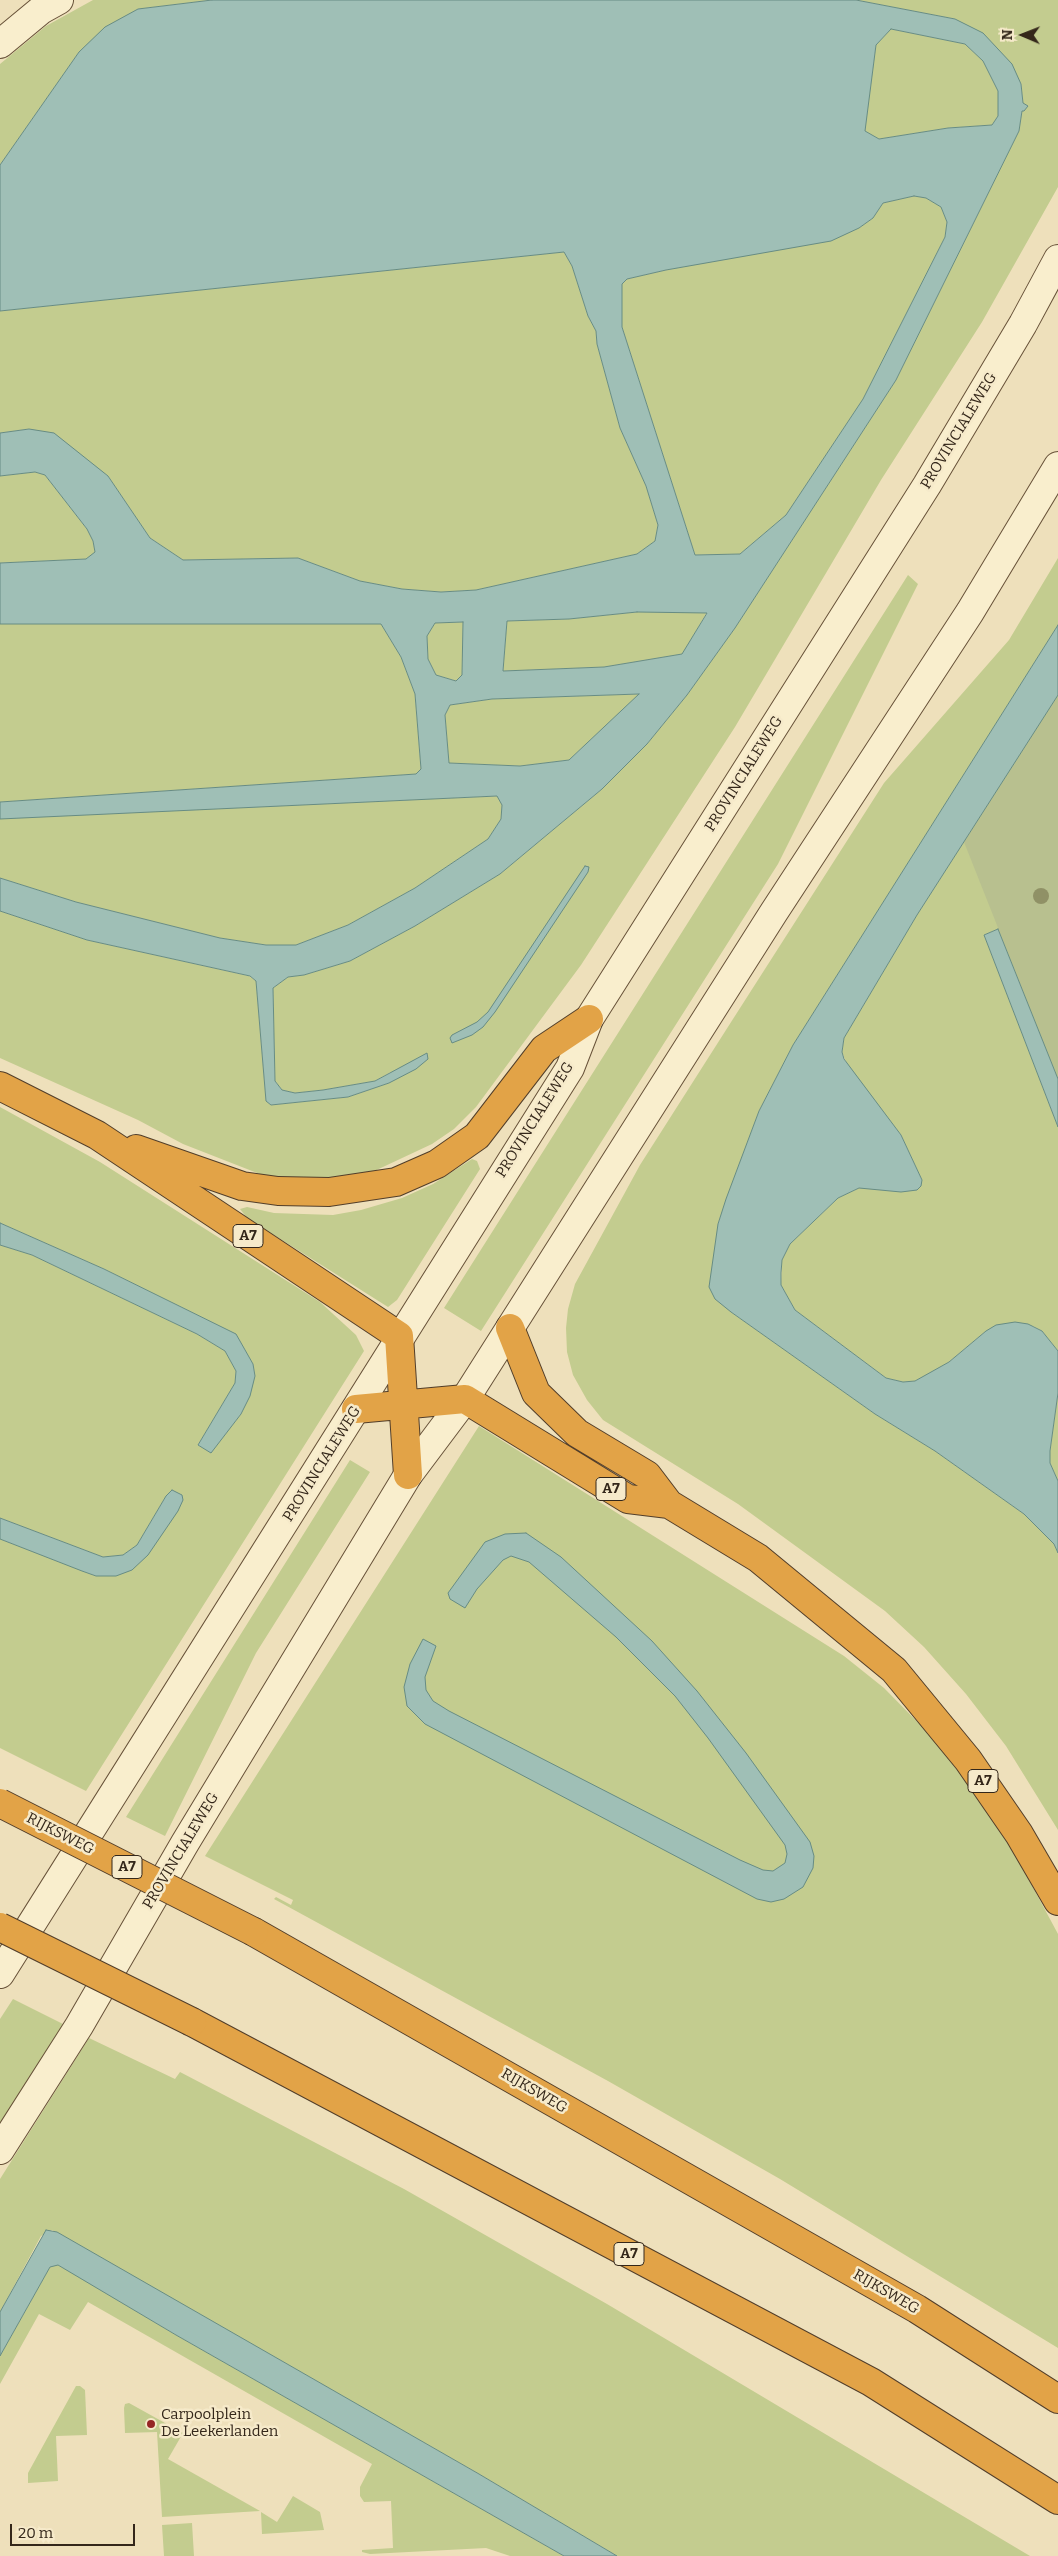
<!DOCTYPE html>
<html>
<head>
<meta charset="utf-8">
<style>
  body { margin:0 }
  #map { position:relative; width:1058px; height:2556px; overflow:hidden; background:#eee0bb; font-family:Bitter,serif }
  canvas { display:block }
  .north { position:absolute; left:998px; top:10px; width:50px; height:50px; -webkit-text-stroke:4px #f6eaca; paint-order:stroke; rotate:271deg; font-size:14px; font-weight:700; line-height:20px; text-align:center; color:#34271a }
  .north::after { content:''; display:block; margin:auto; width:18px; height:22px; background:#34271a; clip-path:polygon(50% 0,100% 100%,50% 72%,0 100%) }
  .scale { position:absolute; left:10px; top:2524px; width:125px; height:22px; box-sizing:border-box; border:2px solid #34271a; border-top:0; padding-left:6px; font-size:15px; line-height:18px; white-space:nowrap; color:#34271a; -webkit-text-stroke:4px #f6eaca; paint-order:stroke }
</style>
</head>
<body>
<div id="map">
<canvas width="1058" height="2556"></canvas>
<div class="north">N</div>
<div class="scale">20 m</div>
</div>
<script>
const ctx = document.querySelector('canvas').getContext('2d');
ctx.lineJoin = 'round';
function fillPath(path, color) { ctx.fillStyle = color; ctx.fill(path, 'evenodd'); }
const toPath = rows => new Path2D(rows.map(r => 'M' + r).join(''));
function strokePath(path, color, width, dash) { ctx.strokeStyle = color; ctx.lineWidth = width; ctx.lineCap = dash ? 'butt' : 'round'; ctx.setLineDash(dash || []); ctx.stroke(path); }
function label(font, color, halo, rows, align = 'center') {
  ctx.font = font + ' Bitter,serif'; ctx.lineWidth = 5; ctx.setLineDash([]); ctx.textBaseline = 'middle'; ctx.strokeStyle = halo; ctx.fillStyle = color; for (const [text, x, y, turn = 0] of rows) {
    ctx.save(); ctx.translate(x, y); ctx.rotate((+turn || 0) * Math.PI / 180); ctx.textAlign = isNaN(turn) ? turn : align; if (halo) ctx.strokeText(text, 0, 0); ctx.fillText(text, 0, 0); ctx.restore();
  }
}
const green = toPath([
  [93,0,212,0,138,9,79,52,0,165,0,64,46,26],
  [856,0,1058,0,1058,187,982,322,881,480,735,727,581,965,476,1107,454,1129,432,1144,368,1174,343,1179,270,1178,183,1144,138,1120,0,1058,0,911,87,940,249,976,256,981,266,1100,271,1105,348,1097,389,1083,391,1072,375,1081,323,1090,295,1093,282,1090,275,1081,273,988,288,977,304,975,350,961,415,926,500,874,602,789,647,744,687,695,735,628,896,380,1019,131,1023,103,1021,83,955,19],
  [891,29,965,44,983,61,998,91,998,116,992,125,948,128,879,139,864,131,876,45],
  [914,196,926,198,941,207,947,222,945,237,863,399,786,515,740,554,695,555,622,327,622,284,627,279,666,270,859,228,873,218,883,203],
  [564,252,572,266,588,316,596,331,597,344,620,428,646,486,658,525,655,541,637,554,476,590,441,592,402,589,360,581,298,558,183,560,150,538,108,476,29,429,0,433,0,311],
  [35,472,45,475,87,529,93,541,95,552,92,556,86,559,0,563,0,476],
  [1058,558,1058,625,793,1045,759,1111,718,1224,731,1312,875,1414,935,1451,1024,1514,1054,1544,1058,1553,1058,1830,1006,1746,966,1694,924,1647,885,1611,738,1504,603,1420,587,1400,573,1375,567,1352,566,1328,568,1309,575,1284,640,1165,733,1019,884,783,1009,640],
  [908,575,918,584,778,864,481,1331,444,1308],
  [637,612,707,612,683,654,604,667,503,671,507,621,569,619],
  [463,622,462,675,457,681,436,675,428,659,427,636,435,623],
  [0,624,381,624,401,657,415,694,421,769,416,774,0,802],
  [640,694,569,760,520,766,449,763,445,715,450,705,492,699],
  [1058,695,1058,1079,998,929,984,935,1058,1127,1058,1351,1042,1331,1033,1326,986,1331,949,1362,925,1377,915,1381,903,1382,886,1378,795,1310,781,1285,782,1260,790,1244,838,1198,859,1188,869,1188,922,1180,901,1135,848,1067,842,1052,844,1038,917,915],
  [498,796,502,805,501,819,488,839,415,888,348,925,296,945,266,945,220,938,76,902,0,878,0,818],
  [0,1107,100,1162,320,1302,356,1335,364,1351,86,1791,0,1748,0,1539,96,1576,132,1570,166,1496,137,1545,123,1555,103,1557,0,1518,0,1245,32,1255,197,1334,225,1351,236,1371,235,1383,198,1445,211,1452,241,1414,255,1376,253,1364,235,1334,104,1269,0,1223],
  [472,1159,477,1161,480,1169,397,1300,388,1307,247,1218,240,1209,247,1207,274,1213,333,1215,361,1210,402,1198,433,1184],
  [1058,1393,1058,1481,1050,1463,1050,1451],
  [479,1426,844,1656,884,1688,948,1753,1001,1828,1058,1934,1058,2348,780,2179,608,2081,274,1899,276,1897,291,1905,293,1900,205,1856],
  [350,1460,370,1472,256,1653,165,1836,126,1817],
  [13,1999,63,2024,0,2124,0,2019],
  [89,2038,175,2079,180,2072,404,2189,607,2304,1030,2556,617,2556,479,2474,52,2230,41,2236,0,2312,0,2179],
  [53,2265,58,2265,75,2274,176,2335,564,2556,510,2556,486,2548,370,2554,362,2552,362,2550,393,2548,391,2501,364,2502,360,2496,360,2487,372,2464,88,2302,70,2330,39,2314,0,2384,0,2356,50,2267],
  [76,2386,80,2386,85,2390,87,2435,56,2436,58,2481,28,2483,28,2473],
  [129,2403,183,2433,168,2459,260,2511,162,2517,157,2432,125,2433,124,2408,125,2404],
  [293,2496,320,2512,324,2530,262,2534,261,2512,277,2522],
  [192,2523,194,2556,164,2556,162,2525]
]);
const cemetery = toPath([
  [1058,695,1058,1079,964,842]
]);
const water = toPath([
  [212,0,856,0,955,19,983,33,1012,64,1021,84,1023,103,1028,106,1024,111,1022,111,1019,131,896,380,735,628,687,695,647,744,602,789,500,874,415,926,350,961,304,975,288,977,273,988,275,1081,282,1090,295,1093,323,1090,375,1081,427,1053,428,1059,416,1069,389,1083,348,1097,271,1105,266,1101,256,981,250,976,87,940,0,911,0,878,76,902,220,938,266,945,296,945,348,925,415,888,488,839,501,819,502,805,497,796,0,819,0,802,416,774,421,769,415,694,401,657,381,624,0,624,0,563,86,559,95,552,93,541,87,529,45,475,35,472,0,476,0,433,29,429,54,433,108,476,150,538,183,560,298,558,360,581,402,589,441,592,476,590,637,554,655,541,658,525,646,486,620,428,597,344,596,331,588,316,572,266,564,252,0,311,0,165,79,52,105,27,138,9,212,0],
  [891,29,965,44,983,61,998,91,998,116,992,125,948,128,879,139,865,131,876,45,891,29],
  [914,196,926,198,941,207,947,222,945,237,863,399,786,515,740,554,695,555,622,327,622,284,627,279,666,270,831,241,859,228,873,218,883,203,914,196],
  [637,612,707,613,682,654,604,667,503,671,507,621,569,619,637,612],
  [463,622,462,675,456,681,436,675,428,659,427,636,435,623,463,622],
  [639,694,569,760,520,766,449,763,445,715,450,705,492,699,639,694],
  [1058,625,1058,695,917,915,844,1038,842,1052,844,1059,901,1135,922,1180,921,1186,917,1190,901,1192,859,1188,838,1198,790,1244,782,1260,781,1273,781,1285,795,1310,886,1378,903,1382,915,1381,949,1362,986,1331,996,1325,1015,1322,1028,1324,1042,1331,1058,1351,1058,1393,1050,1451,1050,1463,1058,1481,1058,1553,1054,1544,1024,1514,935,1451,875,1414,731,1312,715,1299,709,1287,718,1224,726,1199,759,1111,793,1045,1058,625],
  [585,866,589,867,588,872,495,1012,483,1027,472,1035,452,1043,450,1038,452,1035,477,1022,488,1012,585,866],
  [998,929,1058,1079,1058,1127,984,935,998,929],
  [0,1223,104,1269,236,1334,253,1364,255,1376,250,1396,241,1414,211,1453,198,1445,235,1383,236,1371,225,1351,197,1334,32,1255,0,1245,0,1223],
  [172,1490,182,1495,183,1500,178,1511,148,1555,132,1570,116,1576,96,1576,82,1571,0,1539,0,1518,103,1557,123,1555,137,1545,166,1496,172,1490],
  [526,1533,561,1557,652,1641,697,1691,746,1753,810,1842,814,1856,813,1868,803,1887,784,1899,771,1902,757,1899,425,1724,407,1706,404,1687,410,1664,423,1639,436,1646,425,1677,426,1690,433,1701,449,1711,740,1860,763,1870,773,1871,785,1863,787,1854,785,1845,708,1738,675,1696,616,1637,529,1562,511,1556,503,1560,477,1589,465,1608,450,1599,448,1593,485,1542,505,1534,526,1533],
  [46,2230,57,2232,479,2474,617,2556,564,2556,176,2335,58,2265,50,2267,0,2356,0,2312,46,2230]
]);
const secondary = toPath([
  [0,44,41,10,59,0],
  [0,1974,570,1068,589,1019,927,485,1023,324,1058,259],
  [0,2150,79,2026,185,1843,408,1475,465,1399,774,912,970,612,1058,466]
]);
const highway = toPath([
  [0,1086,97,1135,399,1336,408,1475],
  [136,1149,242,1186,278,1191,329,1192,396,1182,437,1164,477,1136,544,1049,589,1019],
  [510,1328,536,1393,577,1433,647,1475,669,1504,758,1558,894,1670,968,1760,1019,1834,1058,1901],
  [356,1409,465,1399,628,1499,669,1504],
  [254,1932,917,2309,1058,2399],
  [192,2022,871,2382,1058,2500]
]);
const highwayBridge = toPath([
  [0,1803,254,1932],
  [0,1927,192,2022]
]);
const trees = [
  [1041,896]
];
const markers = [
  [151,2424,5,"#952624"]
];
const shields = [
  [248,1236,30],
  [611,1489,30],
  [983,1781,30],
  [127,1867,30],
  [629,2254,30]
];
const shieldNames = [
  ["A7",248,1236],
  ["A7",611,1489],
  ["A7",983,1781],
  ["A7",127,1867],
  ["A7",629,2254]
];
const streetNames = [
  ["PROVINCIALEWEG",959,431,-59],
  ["PROVINCIALEWEG",744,774,-58],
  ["PROVINCIALEWEG",535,1120,-58],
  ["PROVINCIALEWEG",322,1464,-58],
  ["RIJKSWEG",60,1834,27],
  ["PROVINCIALEWEG",181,1851,-59],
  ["RIJKSWEG",534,2091,30],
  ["RIJKSWEG",886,2292,30]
];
const poiNames = [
  ["Carpoolplein",161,2415],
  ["De Leekerlanden",161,2432]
];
fillPath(green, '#c3cc8f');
fillPath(cemetery, '#b8c08f');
fillPath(water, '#9fbfb6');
strokePath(water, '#678c84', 1);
strokePath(secondary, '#675138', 30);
strokePath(highway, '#523e2a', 30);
strokePath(secondary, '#f9eecd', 28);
strokePath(highway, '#e2a347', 28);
strokePath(highwayBridge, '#523e2a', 30, []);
strokePath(highwayBridge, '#e2a347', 28);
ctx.fillStyle = '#909166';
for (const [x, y] of trees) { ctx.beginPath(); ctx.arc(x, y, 8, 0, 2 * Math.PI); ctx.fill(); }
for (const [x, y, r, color] of markers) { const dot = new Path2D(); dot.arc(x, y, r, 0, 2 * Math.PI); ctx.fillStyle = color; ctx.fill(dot); strokePath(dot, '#f6eaca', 2); }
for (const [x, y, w] of shields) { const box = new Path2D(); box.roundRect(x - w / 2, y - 11.5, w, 23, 4); ctx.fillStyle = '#f6eaca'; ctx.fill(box); strokePath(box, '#34271a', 1); }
label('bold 14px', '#34271a', null, shieldNames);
label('15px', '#34271a', '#f6eaca', streetNames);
label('15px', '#34271a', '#f6eaca', poiNames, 'left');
</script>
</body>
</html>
